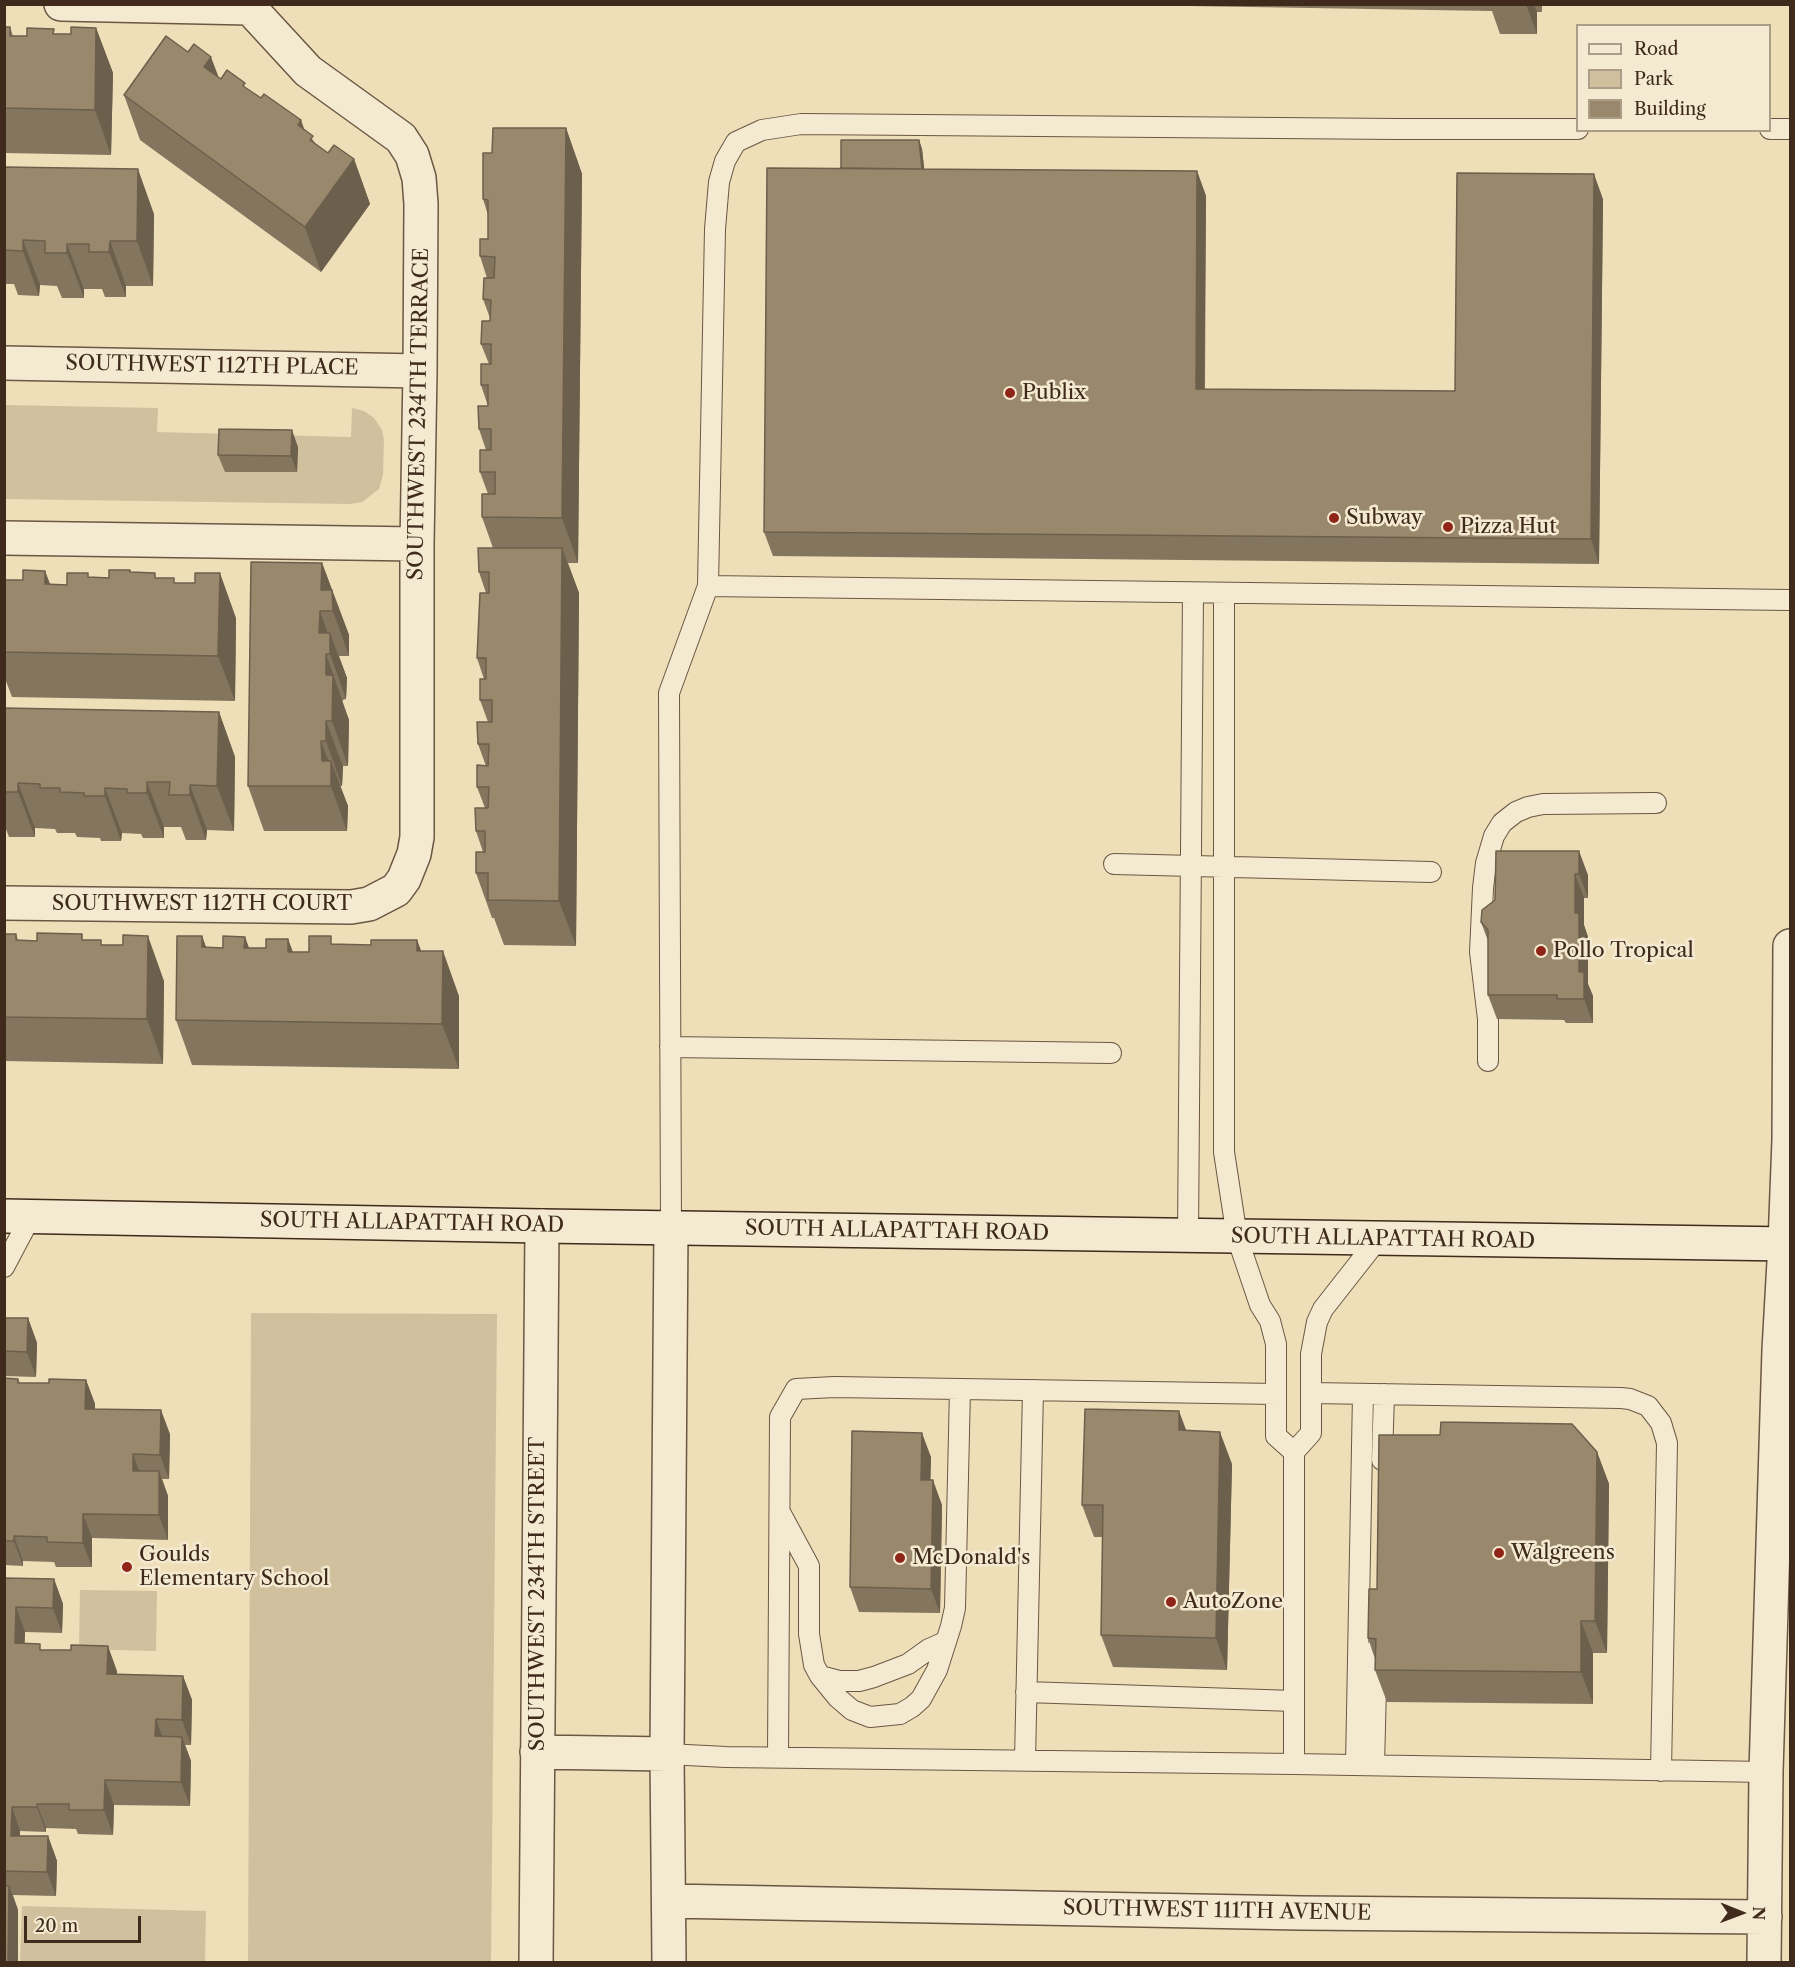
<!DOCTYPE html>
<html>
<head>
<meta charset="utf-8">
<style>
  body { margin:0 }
  #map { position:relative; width:1795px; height:1967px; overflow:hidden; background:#eedfb8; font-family:"Libre Caslon Text",serif }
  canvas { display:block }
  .frame { position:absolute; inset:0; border:6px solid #3f2a1c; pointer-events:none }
  .legend { position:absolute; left:1576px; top:24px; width:195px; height:108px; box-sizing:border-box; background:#f4ead1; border:2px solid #ac9d89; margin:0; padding:8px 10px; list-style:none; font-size:18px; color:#3f2a1c }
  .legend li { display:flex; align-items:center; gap:12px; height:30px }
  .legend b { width:30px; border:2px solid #ac9d89 }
  .north { position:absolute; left:1711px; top:1883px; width:60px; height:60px; -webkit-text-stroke:4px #f4ead1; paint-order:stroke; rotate:91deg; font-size:16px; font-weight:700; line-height:24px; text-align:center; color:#3f2a1c }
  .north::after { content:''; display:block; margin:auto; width:21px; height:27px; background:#3f2a1c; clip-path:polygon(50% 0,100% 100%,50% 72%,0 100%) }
  .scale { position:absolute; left:24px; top:1916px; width:117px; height:27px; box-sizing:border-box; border:3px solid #3f2a1c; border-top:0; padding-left:8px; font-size:18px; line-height:21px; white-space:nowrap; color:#3f2a1c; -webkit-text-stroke:4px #f4ead1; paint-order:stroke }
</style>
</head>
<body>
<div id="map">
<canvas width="1795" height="1967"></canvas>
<div class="frame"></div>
<ul class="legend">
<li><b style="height:8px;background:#f4ead1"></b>Road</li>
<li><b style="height:16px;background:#d0c09d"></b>Park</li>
<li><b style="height:16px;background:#9a886d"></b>Building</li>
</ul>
<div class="north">N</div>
<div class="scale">20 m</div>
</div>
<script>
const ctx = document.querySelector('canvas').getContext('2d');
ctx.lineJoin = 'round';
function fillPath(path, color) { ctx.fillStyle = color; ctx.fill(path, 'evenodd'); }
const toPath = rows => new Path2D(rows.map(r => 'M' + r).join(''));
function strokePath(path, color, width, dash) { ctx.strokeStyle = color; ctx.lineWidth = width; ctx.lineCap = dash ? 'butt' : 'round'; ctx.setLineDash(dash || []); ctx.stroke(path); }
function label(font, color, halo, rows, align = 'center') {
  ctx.font = font + ' "Libre Caslon Text",serif'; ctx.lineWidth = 5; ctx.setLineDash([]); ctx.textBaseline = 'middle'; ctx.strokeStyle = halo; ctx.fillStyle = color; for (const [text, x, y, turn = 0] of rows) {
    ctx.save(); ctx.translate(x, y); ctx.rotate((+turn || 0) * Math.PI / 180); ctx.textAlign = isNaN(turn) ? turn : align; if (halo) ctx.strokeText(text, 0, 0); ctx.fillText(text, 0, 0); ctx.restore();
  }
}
const green = toPath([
  [5,405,158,408,157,432,351,437,352,408,364,411,374,418,382,430,384,440,383,475,379,489,362,502,350,504,5,499],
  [251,1313,497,1314,491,1962,248,1962],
  [80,1590,157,1591,156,1651,79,1649],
  [22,1906,206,1911,205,1962,20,1962]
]);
const service = toPath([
  [1770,129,1790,129],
  [708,586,715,229,719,182,725,161,736,142,762,130,801,124,1397,129,1578,129],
  [1224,593,1224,1152,1237,1237,1260,1305,1270,1321,1276,1344,1276,1436,1294,1452],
  [1114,864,1431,872],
  [670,1047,1111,1053],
  [1488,1061,1488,1019,1480,952,1483,888,1486,863,1494,836,1502,823,1516,812,1528,807,1543,804,1656,803],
  [671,1227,669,693,708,586,1790,600],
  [1188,1236,1193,593],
  [4,1267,31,1216],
  [1311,1393,1621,1398,1630,1399,1648,1406,1661,1423,1667,1443,1661,1771],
  [1382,1460,1384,1394],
  [781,1514,809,1566,809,1634,814,1665,820,1676,838,1698,852,1710,870,1717,900,1714,912,1707,921,1699,937,1670,951,1626,955,1608,960,1389],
  [820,1676,839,1681,859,1681,874,1677,908,1664,929,1649,945,1642],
  [1026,1692,1294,1701],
  [667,1754,726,1757,1294,1764,1766,1772],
  [778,1756,780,1417,796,1389,834,1387,1276,1394],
  [1025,1760,1033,1390],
  [1294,1764,1294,1452,1311,1433,1311,1354,1317,1322,1323,1309,1378,1239],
  [1356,1765,1363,1394],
  [1374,1765,1377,1648]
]);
const minor = toPath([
  [61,4,250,8],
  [4,363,420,371],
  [4,538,417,544],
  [4,903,351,907,369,904,396,890,404,879,414,854,417,837,417,544,420,371,421,204,419,178,412,155,401,138,308,71,250,8],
  [537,1752,667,1754],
  [669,1901,1301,1913,1765,1917],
  [536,1962,542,1226],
  [669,1962,667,1754,671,1227],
  [1764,1962,1766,1772,1779,1350,1785,1244]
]);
const tertiary = toPath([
  [1785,1244,1789,1140,1790,946]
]);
const secondary = toPath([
  [4,1216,542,1226,1790,1244]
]);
const wall = toPath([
  [1087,4,1160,4,1160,6],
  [1189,4,1542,4,1542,12,1537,12,1537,34,1500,34,1492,11,1190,6],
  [4,27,10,27,13,36,27,36,55,34,71,34,96,28,113,73,111,155,4,153],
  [219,78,221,79,247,89,305,130,316,144,328,153,354,159,370,204,321,272,140,140,124,95],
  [566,128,582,174,578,563,568,563,579,593,576,946,504,945,494,918,492,918,476,873,483,852,476,831,485,808,477,787,486,766,478,744,488,722,480,700,484,679,477,658,486,593,479,572,493,548,482,517,488,494,480,472,486,450,479,429,488,406,481,385,489,364,481,344,490,321,490,318,483,299,487,278,480,256,488,239,488,215,483,199,492,153],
  [919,140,922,149,924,169,1197,171,1206,196,1205,389,1455,391,1603,199,1599,564,773,556,764,532,841,168],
  [4,167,154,214,153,286,126,286,126,297,105,297,102,289,84,289,84,298,62,298,57,286,40,285,39,296,18,295,14,284,4,284],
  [298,447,297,472,225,472,218,455],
  [322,563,349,635,349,656,339,656,347,678,346,699,343,700,342,702,349,720,348,766,343,766,342,786,340,786,348,806,347,831,264,831,248,786],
  [130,570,131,572,176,583,236,618,235,701,12,697,4,676,4,580,23,580,45,571,50,584,67,585,90,577,109,578],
  [4,708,219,712,235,757,234,831,207,830,206,840,186,840,181,827,164,827,164,838,143,838,141,834,122,833,121,841,101,841,100,838,77,837,75,833,57,833,55,829,35,828,35,837,9,837,4,824],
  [1496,851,1588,875,1588,898,1584,898,1584,925,1588,937,1588,984,1593,996,1593,1023,1566,1023,1564,1020,1497,1019,1488,995,1488,941,1481,922,1495,900],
  [4,934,16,934,18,940,37,941,84,940,103,945,164,981,163,1064,4,1061],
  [202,936,206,947,223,948,245,937,249,948,266,948,288,939,293,952,309,952,334,944,371,945,417,940,421,951,459,996,459,1069,192,1065,176,1020],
  [4,1318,28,1318,37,1343,36,1377,4,1376],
  [4,1378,18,1379,20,1383,49,1383,86,1380,95,1404,95,1409,170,1434,169,1479,162,1479,168,1496,168,1540,92,1538,92,1567,56,1567,54,1562,23,1561,23,1566,4,1565],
  [1187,1431,1232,1464,1227,1670,1113,1667,1101,1635,1103,1537,1094,1537,1082,1505],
  [1597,1452,1609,1484,1607,1653,1593,1653,1593,1704,1387,1702,1375,1670,1375,1659,1368,1638,1377,1589],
  [931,1457,930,1480,942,1505,940,1613,859,1612,850,1587],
  [4,1578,54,1579,63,1604,62,1633,25,1632,24,1644,42,1650,117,1671,117,1674,183,1676,192,1700,191,1745,185,1745,191,1761,190,1806,114,1805,113,1835,78,1834,76,1829,46,1828,46,1832,20,1831,20,1836,48,1836,57,1861,56,1896,13,1895,18,1910,4,1962]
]);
const shadedWall = toPath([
  [1526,4,1534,4,1537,12,1537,34],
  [96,28,113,73,111,155,95,110],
  [211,57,228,102,204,67],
  [301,120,317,165,298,125],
  [566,128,582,174,578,563,562,518],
  [919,140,922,149,927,193,924,185],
  [354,159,370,204,321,272,305,227],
  [138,169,154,214,153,286,137,241],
  [1197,171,1206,196,1204,413,1196,389],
  [1594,174,1603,199,1599,564,1591,539],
  [23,240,40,285,39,296,23,251],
  [110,241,126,286,126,297,109,252],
  [67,244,84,289,84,298,67,253],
  [292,430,298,447,297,472,291,456],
  [562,548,579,593,576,946,559,901],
  [322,563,349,635,349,656,333,611,321,590],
  [45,571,62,616,45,584],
  [220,573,236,618,235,701,218,656],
  [320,611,330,640,330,633,347,678,346,699,330,654,319,633],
  [326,654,349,720,348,766,332,721,326,675],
  [219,712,235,757,234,831,217,786],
  [326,721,343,766,342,786,326,741],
  [321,741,331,768,331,761,348,806,347,831,322,761],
  [147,782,164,827,164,838,147,793],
  [18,783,35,828,35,837,18,792],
  [190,785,207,830,206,840,190,795],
  [105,788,122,833,121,841,105,796],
  [1579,851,1588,875,1588,898,1579,874],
  [1575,874,1584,898,1584,925,1588,937,1588,984,1593,996,1593,1023,1584,999,1579,972,1575,913],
  [148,936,164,981,163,1064,147,1019],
  [202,936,218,981,202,947],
  [245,937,261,982,244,948],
  [288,939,304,984,288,952],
  [417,940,434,985,417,951],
  [443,951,459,996,459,1069,442,1024],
  [28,1318,37,1343,36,1377,27,1352],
  [86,1380,95,1404,94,1433,85,1409],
  [161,1410,170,1434,169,1479,160,1455],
  [1179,1411,1191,1443,1179,1430],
  [1220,1432,1232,1464,1227,1670,1216,1638],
  [922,1433,931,1457,930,1505,921,1480],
  [1597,1452,1609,1484,1607,1653,1595,1621],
  [133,1454,142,1479,133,1471],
  [159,1471,168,1496,168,1540,159,1515],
  [933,1480,942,1505,940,1613,931,1589],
  [83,1514,92,1538,92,1567,83,1543],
  [14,1536,23,1561,23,1566,14,1541],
  [54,1579,63,1604,62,1633,53,1608],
  [16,1607,25,1632,24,1668,15,1643],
  [1581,1621,1593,1653,1593,1704,1581,1672],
  [108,1646,117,1671,116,1699,107,1674],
  [183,1676,192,1700,191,1745,182,1720],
  [156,1719,165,1744,155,1736],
  [182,1737,191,1761,190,1806,181,1782],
  [105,1780,114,1805,113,1835,104,1810],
  [37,1804,46,1828,46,1832,37,1807],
  [12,1807,20,1831,20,1860,11,1836],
  [48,1836,57,1861,56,1896,47,1872],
  [4,1884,9,1897,9,1886,18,1910,18,1962,8,1962]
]);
const building = toPath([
  [4,27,10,27,10,36,27,36,27,28,54,29,53,34,71,34,71,27,96,28,95,110,4,108,4,27],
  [166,36,188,52,194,44,211,57,204,67,221,79,227,70,245,83,243,86,261,98,264,94,301,120,298,125,313,136,310,140,328,153,334,145,354,159,305,227,124,95,166,36],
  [493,128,566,128,562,518,482,517,482,494,495,494,495,472,480,472,480,450,491,450,491,429,479,429,478,406,488,406,488,385,481,385,481,364,491,364,491,344,481,344,482,321,490,321,491,300,483,299,484,278,494,278,495,257,480,256,480,239,488,239,488,200,483,199,483,153,492,153,493,128],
  [841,140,919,140,922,169,841,168,841,140],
  [4,167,138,169,137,241,110,241,109,252,89,252,89,244,67,244,67,253,45,253,45,241,23,240,23,251,4,250,4,167],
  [767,168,1197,171,1196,389,1455,391,1457,173,1594,174,1591,539,764,532,767,168],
  [219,429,292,430,291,456,218,455,219,429],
  [478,548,562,548,559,901,488,900,488,873,476,873,476,852,485,852,485,831,476,831,475,808,488,808,489,787,477,787,477,765,488,766,489,744,478,744,477,722,492,722,492,700,480,700,480,679,486,679,486,658,477,658,480,593,489,593,489,572,479,572,478,548],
  [251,562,322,563,321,590,332,590,333,611,320,611,319,633,330,633,330,654,326,654,326,675,333,675,332,721,326,721,326,741,321,741,322,761,331,761,331,786,248,786,251,562],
  [23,570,45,571,45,584,67,585,67,573,88,573,88,577,109,578,109,570,130,570,130,572,155,573,155,578,174,578,174,583,195,583,195,573,220,573,218,656,4,652,4,580,23,580,23,570],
  [4,708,219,712,217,786,190,785,190,795,169,795,170,782,147,782,147,793,127,793,127,789,105,788,105,796,84,796,84,793,60,792,60,788,40,788,40,784,18,783,18,792,4,792,4,708],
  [1496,851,1579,851,1579,874,1575,874,1575,913,1579,913,1579,972,1584,972,1584,999,1557,999,1557,995,1488,995,1488,930,1481,922,1482,910,1495,900,1496,851],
  [37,933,82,934,82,940,101,940,101,945,123,945,123,935,148,936,147,1019,4,1017,4,934,16,934,16,940,37,941,37,933],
  [177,936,202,936,202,947,223,948,223,936,245,937,244,948,266,948,266,939,288,939,288,952,309,952,309,936,331,936,331,944,371,945,371,940,417,940,417,951,443,951,442,1024,176,1020,177,936],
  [4,1318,28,1318,27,1352,4,1351,4,1318],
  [4,1378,18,1379,18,1383,49,1383,49,1379,86,1380,85,1409,161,1410,160,1455,133,1454,133,1471,159,1471,159,1515,83,1514,83,1543,47,1542,47,1537,14,1536,14,1541,4,1541,4,1378],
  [1085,1409,1179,1411,1179,1430,1220,1432,1216,1638,1101,1635,1103,1505,1082,1505,1085,1409],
  [1441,1422,1572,1424,1597,1452,1595,1621,1581,1621,1581,1672,1375,1670,1376,1639,1368,1638,1369,1589,1377,1589,1379,1435,1440,1435,1441,1422],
  [852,1431,922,1433,921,1480,933,1480,931,1589,850,1587,852,1431],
  [4,1578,54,1579,53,1608,16,1607,15,1643,40,1644,40,1650,71,1650,71,1645,108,1646,107,1674,183,1676,182,1720,156,1719,155,1736,182,1737,181,1782,105,1780,104,1810,69,1810,69,1804,37,1804,37,1807,12,1807,11,1836,48,1836,47,1872,4,1871,4,1578],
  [4,1886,9,1886,8,1962,4,1962,4,1886]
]);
const markers = [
  [1010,393,6,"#8f2418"],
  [1334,518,6,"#8f2418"],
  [1448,527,6,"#8f2418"],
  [1541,951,6,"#8f2418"],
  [1499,1553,6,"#8f2418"],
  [900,1558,6,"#8f2418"],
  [127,1567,6,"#8f2418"],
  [1171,1602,6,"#8f2418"]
];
const streetNames = [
  ["SOUTHWEST 112TH PLACE",212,366,1],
  ["SOUTHWEST 234TH TERRACE",419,414,-89],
  ["SOUTHWEST 112TH COURT",202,904],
  ["SOUTH ALLAPATTAH ROAD",412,1223,1],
  ["SOUTH ALLAPATTAH ROAD",897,1231,1],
  ["SOUTH ALLAPATTAH ROAD",1383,1239,1],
  ["SOUTHWEST 234TH STREET",538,1594,-90],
  ["SOUTHWEST 111TH AVENUE",1217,1911,1]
];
const poiNames = [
  ["Publix",1022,393],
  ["Subway",1346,518],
  ["Pizza Hut",1460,527],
  ["Pollo Tropical",1553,951],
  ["Walgreens",1511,1553],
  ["Goulds",139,1555],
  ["Elementary School",139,1579],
  ["McDonald's",912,1558],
  ["AutoZone",1183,1602]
];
fillPath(green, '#d0c09d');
strokePath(service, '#6b5743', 22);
strokePath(minor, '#6b5743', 36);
strokePath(tertiary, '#6b5743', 36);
strokePath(secondary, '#3f2a1c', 36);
strokePath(service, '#f4ead1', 20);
strokePath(minor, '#f4ead1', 33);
strokePath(tertiary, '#f4ead1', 33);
strokePath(secondary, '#f4ead1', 33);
fillPath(wall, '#84755e');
fillPath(shadedWall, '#6c5f4c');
fillPath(building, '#9a886d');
strokePath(building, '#6c5f4c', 1.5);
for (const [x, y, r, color] of markers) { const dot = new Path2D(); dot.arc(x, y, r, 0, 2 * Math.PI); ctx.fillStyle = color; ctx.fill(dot); strokePath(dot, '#f4ead1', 2); }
label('21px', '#3f2a1c', '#f4ead1', streetNames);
label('21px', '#3f2a1c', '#f4ead1', poiNames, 'left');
</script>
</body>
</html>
